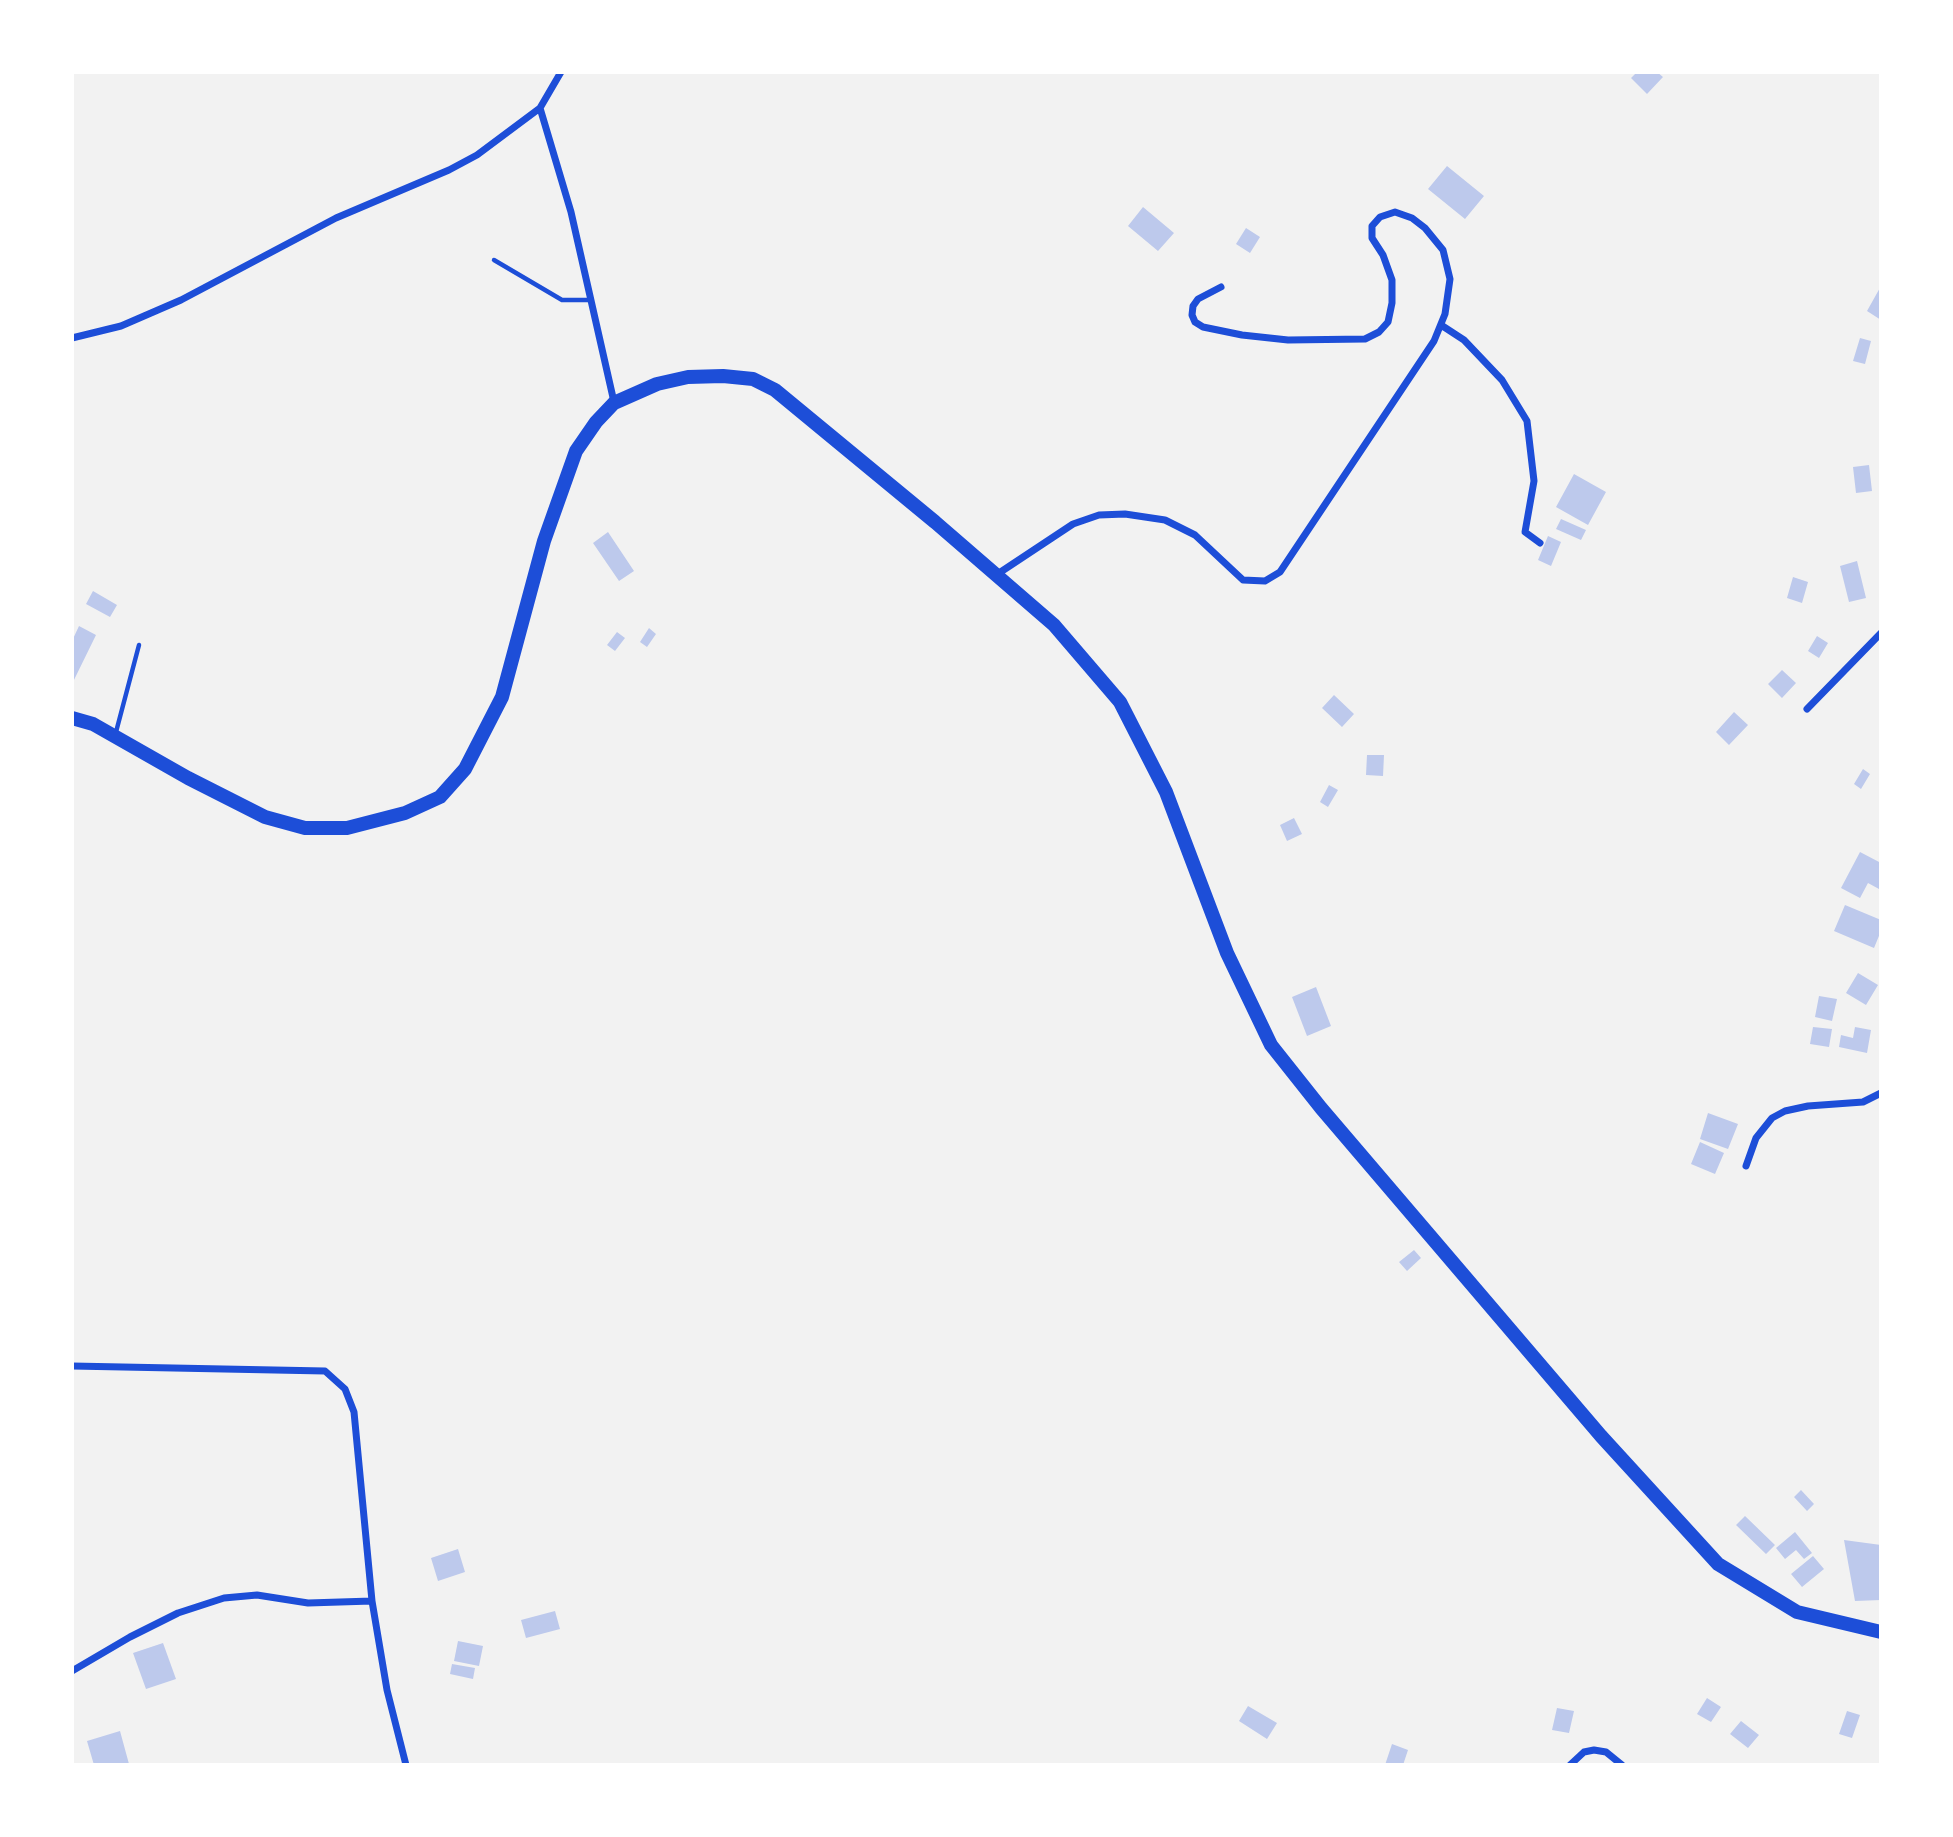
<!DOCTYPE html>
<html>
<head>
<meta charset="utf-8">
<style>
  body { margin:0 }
  #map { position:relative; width:1953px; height:1837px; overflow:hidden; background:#f2f2f2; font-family:"Times New Roman",serif }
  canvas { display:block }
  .frame { position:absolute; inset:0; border:74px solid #fff; pointer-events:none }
</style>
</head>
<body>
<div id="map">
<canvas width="1953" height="1837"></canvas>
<div class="frame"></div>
</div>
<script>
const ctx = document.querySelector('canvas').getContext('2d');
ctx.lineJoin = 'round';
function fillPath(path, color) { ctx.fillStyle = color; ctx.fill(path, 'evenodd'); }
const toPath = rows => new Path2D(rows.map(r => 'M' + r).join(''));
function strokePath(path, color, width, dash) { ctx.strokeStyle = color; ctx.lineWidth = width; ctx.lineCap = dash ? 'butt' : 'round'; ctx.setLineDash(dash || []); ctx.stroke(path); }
const building = toPath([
  [1637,72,1657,72,1663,77,1647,94,1631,78],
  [1447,166,1484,196,1465,219,1428,189],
  [1143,207,1174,233,1158,251,1128,226],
  [1246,228,1260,237,1250,253,1236,244],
  [1881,286,1881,320,1867,311],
  [1860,338,1871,341,1865,364,1853,361],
  [1869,465,1872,491,1856,493,1853,467],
  [1574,474,1606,492,1588,525,1556,507],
  [1561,519,1586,530,1581,540,1556,529],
  [608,532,634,571,619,581,593,543],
  [1548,536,1561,542,1551,566,1538,560],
  [1857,561,1866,598,1849,602,1840,566],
  [1793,577,1808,582,1802,603,1787,598],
  [93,591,117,605,110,617,86,604],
  [79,626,96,635,72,684,72,641],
  [649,628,656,634,647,647,640,642],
  [617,632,625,638,615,651,607,645],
  [1817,636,1828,643,1819,658,1808,651],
  [1782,670,1796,683,1782,698,1768,684],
  [1334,695,1354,714,1342,727,1322,708],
  [1734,712,1748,725,1729,745,1716,732],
  [1367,755,1384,755,1383,776,1366,775],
  [1863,769,1870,774,1861,789,1854,784],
  [1329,785,1338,790,1328,807,1320,802],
  [1294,818,1302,834,1287,841,1280,825],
  [1860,852,1881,863,1881,884,1879,889,1868,883,1860,898,1841,888],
  [1845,905,1881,920,1881,931,1874,948,1834,931],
  [1858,973,1878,985,1866,1005,1846,993],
  [1316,987,1331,1026,1307,1036,1292,997],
  [1819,996,1837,999,1832,1021,1815,1017],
  [1813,1027,1832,1029,1829,1047,1810,1044],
  [1855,1027,1871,1030,1867,1053,1839,1047,1841,1035,1853,1038],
  [1708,1113,1738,1124,1728,1149,1700,1139],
  [1700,1142,1724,1153,1715,1174,1691,1164],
  [1414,1250,1421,1258,1407,1271,1399,1262],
  [1801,1490,1814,1504,1807,1511,1794,1497],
  [1745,1516,1775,1545,1766,1554,1736,1525],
  [1795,1532,1812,1553,1804,1559,1796,1550,1785,1559,1776,1548],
  [1844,1540,1881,1545,1881,1600,1855,1601],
  [458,1549,465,1572,438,1581,431,1558],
  [1813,1556,1824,1569,1802,1587,1791,1574],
  [555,1611,560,1629,526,1638,521,1620],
  [458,1641,483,1646,479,1666,454,1661],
  [163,1643,176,1679,146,1689,133,1653],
  [452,1664,475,1668,473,1679,450,1674],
  [1707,1698,1721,1707,1711,1722,1697,1714],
  [1248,1706,1277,1723,1267,1739,1239,1721],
  [1557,1708,1574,1711,1569,1733,1552,1730],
  [1847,1711,1860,1715,1852,1738,1839,1734],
  [1741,1721,1759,1735,1748,1748,1730,1734],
  [120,1731,129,1764,94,1765,87,1741],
  [1392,1744,1408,1750,1403,1765,1385,1765]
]);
const service = toPath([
  [494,260,562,300,591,300],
  [116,732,139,645]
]);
const minor = toPath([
  [540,108,571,212,614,402],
  [1441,325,1464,340,1502,380,1527,421,1534,481,1525,532,1540,543],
  [72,338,121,326,181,300,336,218,449,170,477,155,540,108,561,72],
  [996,575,1073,524,1099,515,1125,514,1165,520,1195,535,1243,580,1265,581,1280,572,1434,341,1445,314,1450,279,1443,250,1425,228,1412,218,1395,212,1380,217,1372,226,1372,238,1383,255,1392,280,1392,303,1388,322,1379,332,1365,339,1288,340,1242,335,1203,327,1195,322,1192,315,1193,306,1198,299,1221,287],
  [1807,709,1881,633],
  [1746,1166,1756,1138,1772,1118,1785,1111,1808,1106,1863,1102,1881,1093],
  [72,1366,325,1371,345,1389,354,1412,372,1601,387,1690,406,1765],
  [72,1671,130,1637,178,1613,224,1598,257,1595,308,1603,372,1601],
  [1570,1765,1584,1752,1594,1750,1606,1752,1622,1765]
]);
const primary = toPath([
  [72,718,93,724,188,778,265,817,305,828,347,828,405,813,440,797,465,769,502,697,544,541,576,451,596,422,614,403,657,384,688,377,723,376,753,379,775,390,935,522,1054,625,1120,702,1166,792,1227,953,1271,1045,1321,1108,1601,1436,1718,1564,1797,1612,1881,1632]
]);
fillPath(building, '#bdc9ec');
strokePath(service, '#1d4ed8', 4.5);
strokePath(minor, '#1d4ed8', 7);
strokePath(primary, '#1d4ed8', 14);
</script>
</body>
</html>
